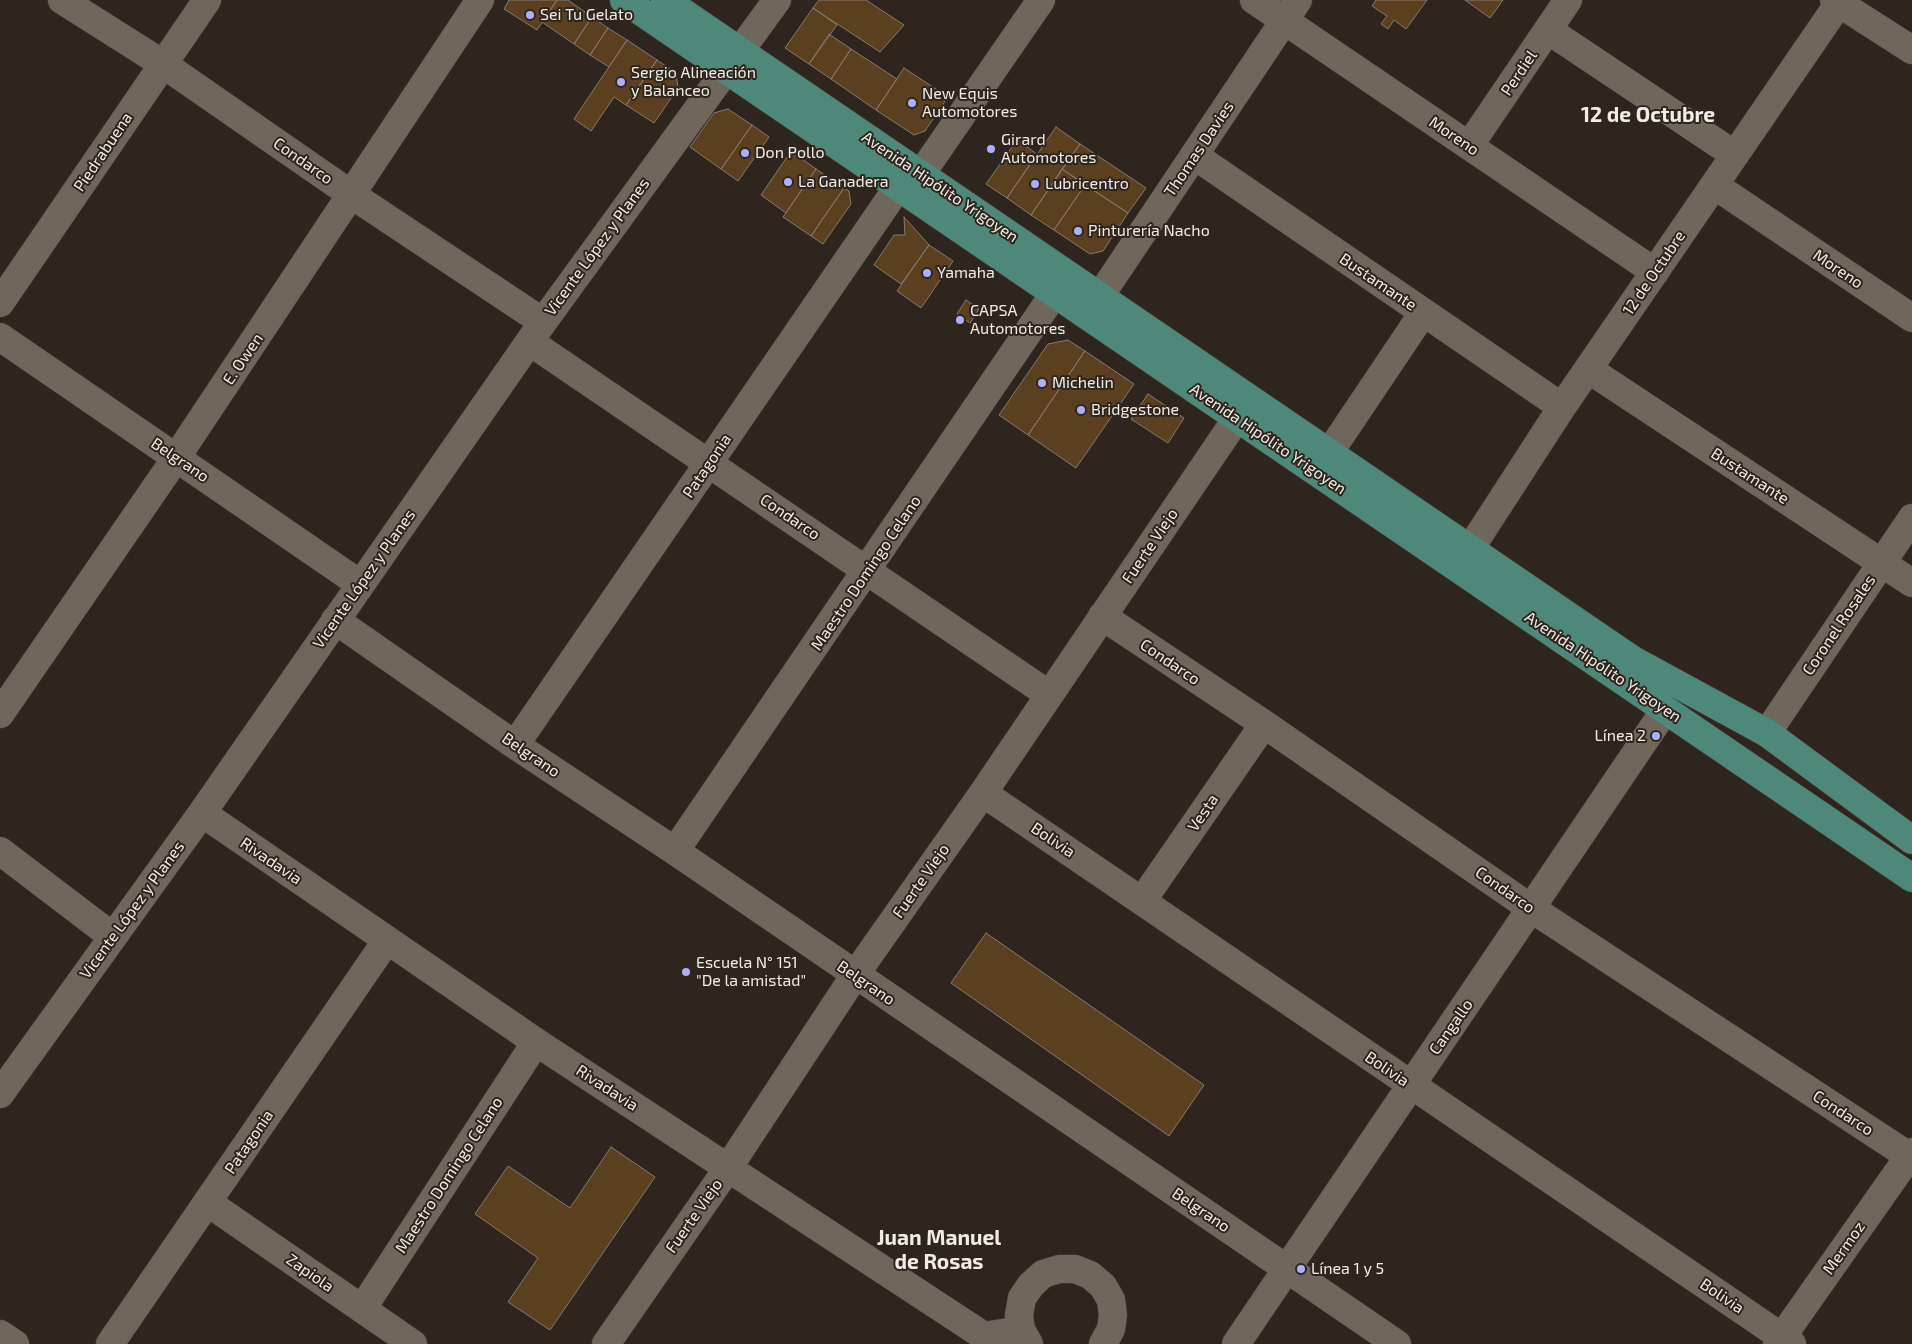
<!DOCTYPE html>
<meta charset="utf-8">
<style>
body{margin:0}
canvas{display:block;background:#2e261e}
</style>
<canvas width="1912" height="1344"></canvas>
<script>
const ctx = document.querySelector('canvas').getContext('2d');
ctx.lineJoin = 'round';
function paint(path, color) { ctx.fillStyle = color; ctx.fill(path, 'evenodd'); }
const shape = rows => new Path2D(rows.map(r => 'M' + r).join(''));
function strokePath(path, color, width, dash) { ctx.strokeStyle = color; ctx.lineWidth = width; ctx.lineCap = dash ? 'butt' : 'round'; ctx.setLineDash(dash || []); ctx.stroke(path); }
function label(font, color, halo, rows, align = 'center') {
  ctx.font = font + ' "Exo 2",sans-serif'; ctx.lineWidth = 4; ctx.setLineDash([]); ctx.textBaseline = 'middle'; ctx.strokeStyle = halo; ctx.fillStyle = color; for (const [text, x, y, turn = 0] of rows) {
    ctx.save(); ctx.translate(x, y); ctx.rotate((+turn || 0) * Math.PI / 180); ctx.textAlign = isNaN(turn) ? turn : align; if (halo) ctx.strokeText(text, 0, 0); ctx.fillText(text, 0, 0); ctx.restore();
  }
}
const building = shape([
 [509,0,557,0,537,30,504,9,509,0],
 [557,0,568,0,592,17,574,44,542,22,557,0],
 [819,0,866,0,904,25,880,52,813,8,819,0],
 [1376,0,1427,0,1406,29,1394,20,1388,29,1381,24,1387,16,1372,6,1376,0],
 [1465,0,1503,0,1490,18,1465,0],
 [813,8,837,25,809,64,785,48,813,8],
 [592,17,608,28,590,55,574,44,592,17],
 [608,28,627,40,609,67,590,55,608,28],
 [829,34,851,49,831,79,809,64,829,34],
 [627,40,657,60,626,105,614,97,591,131,574,119,627,40],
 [851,49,897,79,876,110,831,79,851,49],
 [657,60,676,73,678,88,654,123,626,105,657,60],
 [904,68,948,97,925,131,914,135,876,110,904,68],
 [728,109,752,125,721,169,690,147,714,113,728,109],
 [752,125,769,137,738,181,721,169,752,125],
 [1056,127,1080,144,1031,215,1007,198,1056,127],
 [1017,140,1037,154,1007,198,986,184,1017,140],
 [1080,144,1146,188,1128,213,1062,169,1080,144],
 [791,151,816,169,786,213,761,195,791,151],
 [816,169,844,188,811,236,783,217,816,169],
 [1062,169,1085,185,1054,230,1031,215,1062,169],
 [1085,185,1128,213,1103,251,1090,254,1054,230,1085,185],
 [844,188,849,191,851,204,823,244,811,236,844,188],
 [904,217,929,245,901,284,874,265,894,235,905,235,904,217],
 [929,245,953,261,921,308,897,291,929,245],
 [966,300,979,309,970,323,957,314,966,300],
 [1068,340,1085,351,1028,435,999,415,1048,344,1068,340],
 [1085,351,1134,384,1076,468,1028,435,1085,351],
 [1148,394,1184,418,1168,443,1131,419,1148,394],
 [986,933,1204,1085,1169,1136,951,983,986,933],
 [611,1147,655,1177,550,1330,508,1302,538,1258,475,1214,508,1166,570,1208,611,1147]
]);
paint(building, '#5a401f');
strokePath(building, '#837a70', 1);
const minor = shape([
 [62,0,163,64,352,195,543,322],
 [1254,0,1655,272],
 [1834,0,1912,50],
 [1548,30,1735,155],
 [1469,146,1568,0],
 [1195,156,1562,407],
 [921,174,1041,0],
 [1714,185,1912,318],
 [1100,296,1298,0],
 [0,303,207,0],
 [0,337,360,584],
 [530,342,1048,694],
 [1588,369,1912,583],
 [1329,453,1423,313],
 [1470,549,1562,407,1841,0],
 [1102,616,1264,724,1532,909,1912,1158],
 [335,620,515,745,675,851,1397,1344],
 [0,714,176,458,480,0],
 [1767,733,1912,518],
 [515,745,898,187],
 [983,793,1792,1344],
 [202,813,536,1042,984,1336,1021,1330],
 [0,851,113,937],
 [675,851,1054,294],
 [1142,901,1264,724],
 [0,1094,202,813,543,322,777,0],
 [207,1202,413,1344],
 [362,1309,536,1042],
 [0,1334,15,1344],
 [110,1344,387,940],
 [606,1344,728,1168,855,975,983,793,1237,418],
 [1029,1344,1021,1330,1019,1315,1022,1298,1031,1285,1043,1274,1059,1269,1075,1269,1090,1275,1103,1286,1111,1300,1113,1315,1111,1329,1103,1344],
 [1236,1344,1665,710],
 [1777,1344,1912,1152]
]);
const major = shape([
 [624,0,1912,878],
 [665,0,1633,660,1767,733,1912,840]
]);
strokePath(minor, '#4b443d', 29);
strokePath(major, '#4b443d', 29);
strokePath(minor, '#6f665c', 28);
strokePath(major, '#4e887a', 28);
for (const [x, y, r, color] of [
 [530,15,5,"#acaffb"],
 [621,82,5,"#acaffb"],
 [912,103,5,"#acaffb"],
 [991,149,5,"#acaffb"],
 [745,153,5,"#acaffb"],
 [788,182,5,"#acaffb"],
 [1035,184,5,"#acaffb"],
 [1078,231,5,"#acaffb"],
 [927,273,5,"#acaffb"],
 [960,320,5,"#acaffb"],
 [1042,383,5,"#acaffb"],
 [1081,410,5,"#acaffb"],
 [1656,736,5,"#acaffb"],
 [686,972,5,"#acaffb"],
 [1301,1269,5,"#acaffb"]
]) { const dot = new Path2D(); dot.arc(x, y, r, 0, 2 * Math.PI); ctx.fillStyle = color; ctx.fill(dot); strokePath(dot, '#2e261e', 2); }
label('16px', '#f1ece6', '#2e261e', [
 ["Sei Tu Gelato",540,15],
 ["Sergio Alineación",631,73],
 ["y Balanceo",631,91],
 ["New Equis",922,94],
 ["Automotores",922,112],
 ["Girard",1001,140],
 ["Automotores",1001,158],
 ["Don Pollo",755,153],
 ["La Ganadera",798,182],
 ["Lubricentro",1045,184],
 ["Pinturería Nacho",1088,231],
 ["Yamaha",937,273],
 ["CAPSA",970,311],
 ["Automotores",970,329],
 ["Michelin",1052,383],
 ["Bridgestone",1091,410],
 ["Línea 2",1646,736,"right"],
 ["Escuela N° 151",696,963],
 ["\"De la amistad\"",696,981],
 ["Línea 1 y 5",1311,1269]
], 'left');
label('16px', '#f1ece6', '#2e261e', [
 ["Perdiel",1519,73,-56],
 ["Moreno",1454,136,34],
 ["Thomas Davies",1199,149,-56],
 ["Piedrabuena",103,152,-56],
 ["Condarco",303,161,35],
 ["Avenida Hipólito Yrigoyen",940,187,34],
 ["Vicente López y Planes",597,247,-54],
 ["Moreno",1838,269,34],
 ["12 de Octubre",1654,273,-56],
 ["Bustamante",1378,282,34],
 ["E. Owen",243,359,-56],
 ["Avenida Hipólito Yrigoyen",1268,439,34],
 ["Belgrano",180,460,34],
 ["Patagonia",707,466,-56],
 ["Bustamante",1750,476,33],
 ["Condarco",790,517,34],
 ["Fuerte Viejo",1150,546,-56],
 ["Maestro Domingo Celano",866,573,-56],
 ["Vicente López y Planes",364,579,-55],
 ["Coronel Rosales",1839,625,-56],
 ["Condarco",1170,662,34],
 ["Avenida Hipólito Yrigoyen",1603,667,34],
 ["Belgrano",531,755,34],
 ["Vesta",1203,813,-56],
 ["Bolivia",1053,840,34],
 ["Rivadavia",271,861,34],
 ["Fuerte Viejo",921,881,-55],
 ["Condarco",1505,890,35],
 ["Vicente López y Planes",132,910,-54],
 ["Belgrano",866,983,34],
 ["Cangallo",1451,1027,-55],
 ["Bolivia",1387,1069,34],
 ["Rivadavia",607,1088,33],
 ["Condarco",1843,1113,33],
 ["Patagonia",249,1142,-56],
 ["Maestro Domingo Celano",449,1175,-57],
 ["Belgrano",1201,1210,34],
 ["Fuerte Viejo",694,1216,-55],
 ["Mermoz",1844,1248,-55],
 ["Zapiola",310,1273,35],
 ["Bolivia",1722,1296,34]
]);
label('bold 21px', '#f1ece6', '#2e261e', [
 ["12 de Octubre",1648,115],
 ["Juan Manuel",939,1238],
 ["de Rosas",939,1262]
]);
</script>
